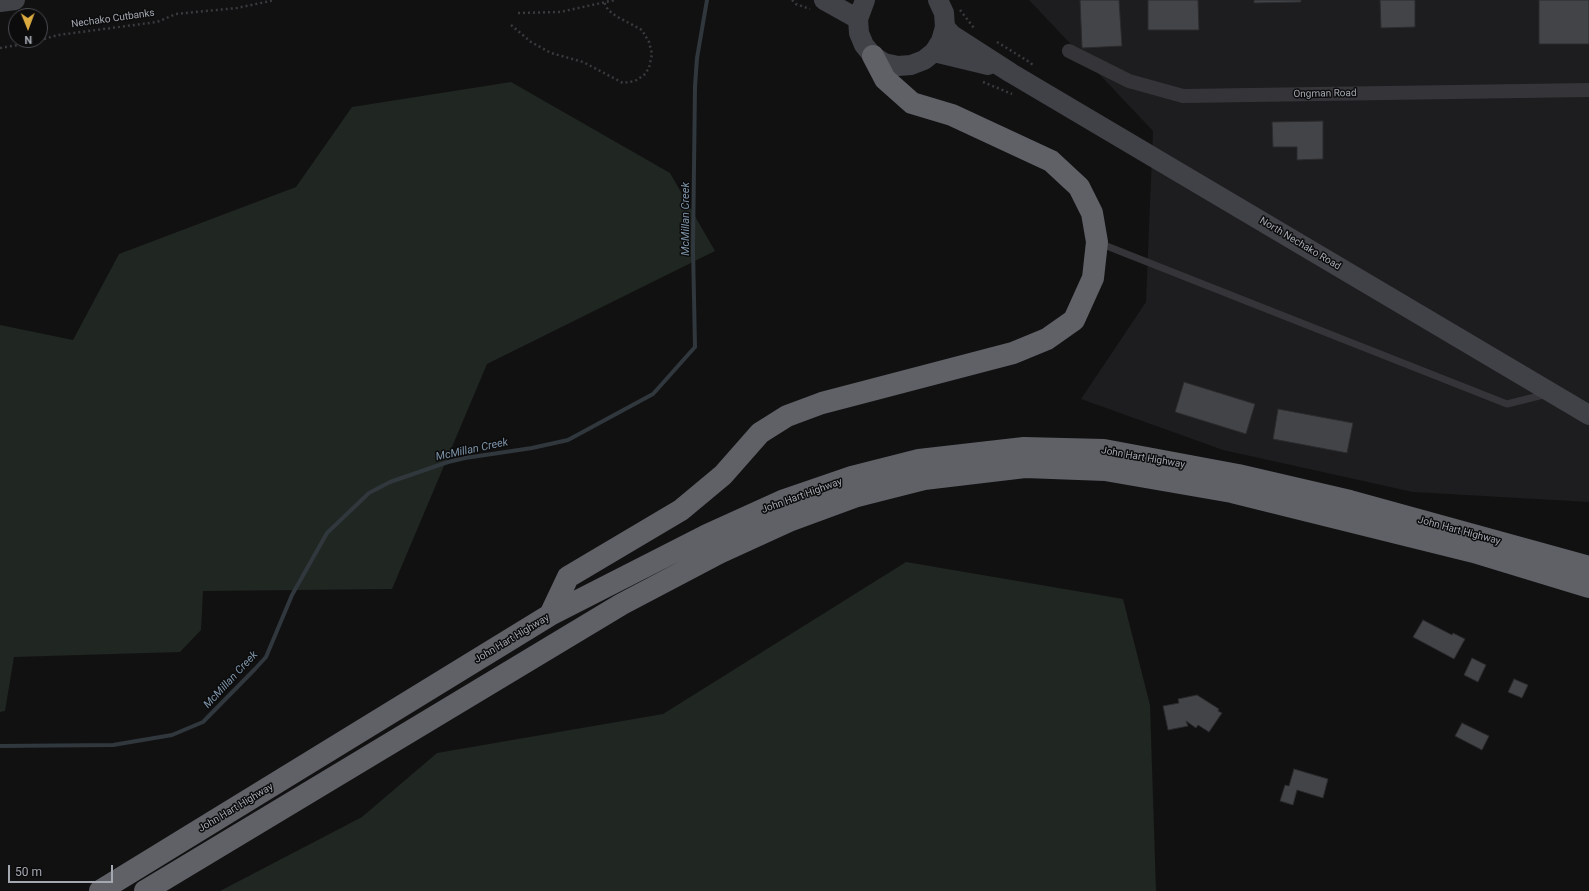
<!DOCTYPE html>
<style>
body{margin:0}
#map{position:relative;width:1589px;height:891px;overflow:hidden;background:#111112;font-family:Roboto,sans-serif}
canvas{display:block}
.north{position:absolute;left:8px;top:8px;width:40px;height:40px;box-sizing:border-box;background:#0c0c0d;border:1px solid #494a4f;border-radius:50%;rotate:179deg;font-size:11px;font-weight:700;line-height:16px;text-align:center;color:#a4a8b1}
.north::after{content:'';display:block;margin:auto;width:14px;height:18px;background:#dcab40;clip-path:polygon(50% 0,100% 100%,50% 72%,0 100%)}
.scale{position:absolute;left:8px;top:865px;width:105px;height:18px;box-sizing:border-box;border:2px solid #a4a8b1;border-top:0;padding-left:5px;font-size:12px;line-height:14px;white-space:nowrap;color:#a4a8b1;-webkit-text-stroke:3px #0c0c0d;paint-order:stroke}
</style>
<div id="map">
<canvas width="1589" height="891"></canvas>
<div class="north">N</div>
<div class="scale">50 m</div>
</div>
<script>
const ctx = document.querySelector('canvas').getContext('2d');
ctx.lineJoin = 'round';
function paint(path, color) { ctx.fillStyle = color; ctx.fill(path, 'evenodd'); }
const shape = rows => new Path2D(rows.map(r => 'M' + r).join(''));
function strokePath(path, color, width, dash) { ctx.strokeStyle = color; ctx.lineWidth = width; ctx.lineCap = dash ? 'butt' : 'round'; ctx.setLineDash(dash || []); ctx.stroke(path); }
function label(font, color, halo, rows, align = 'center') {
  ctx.font = font + ' Roboto,sans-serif'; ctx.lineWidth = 3; ctx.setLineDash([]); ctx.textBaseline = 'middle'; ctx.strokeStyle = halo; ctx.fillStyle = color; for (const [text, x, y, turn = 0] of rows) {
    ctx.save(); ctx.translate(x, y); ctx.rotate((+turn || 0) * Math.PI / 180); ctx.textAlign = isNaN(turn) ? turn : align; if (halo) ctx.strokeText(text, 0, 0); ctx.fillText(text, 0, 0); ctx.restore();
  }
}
paint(shape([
 [1029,0,1589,0,1589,502,1413,492,1223,450,1081,399,1146,302,1153,131]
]), '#1d1d1f');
paint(shape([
 [511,82,670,173,715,251,487,364,392,589,203,591,201,630,180,652,14,657,5,711,0,712,0,325,73,340,119,254,296,187,352,107],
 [906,562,1123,599,1150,705,1156,891,220,891,362,817,437,753,663,714]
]), '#202621');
strokePath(shape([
 [0,746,113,745,172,735,203,722,255,669,266,657,292,595,327,533,369,493,390,482,448,462,465,458,532,448,568,440,653,394,695,347,693,249,695,86,697,58,707,0]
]), '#30373d', 4);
const building = shape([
 [1080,0,1119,0,1122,46,1082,48,1080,0],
 [1148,0,1198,0,1199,30,1148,30,1148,0],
 [1254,0,1301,0,1301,2,1254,3,1254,0],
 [1380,0,1415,0,1415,27,1381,28,1380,0],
 [1539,0,1589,0,1589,44,1539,44,1539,0],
 [1323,121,1323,159,1297,160,1297,147,1273,147,1272,122,1323,121],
 [1184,382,1255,404,1246,434,1175,412,1184,382],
 [1278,409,1353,423,1347,453,1273,439,1278,409],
 [1423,620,1452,635,1453,633,1465,639,1454,659,1413,637,1423,620],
 [1472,658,1486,665,1478,682,1464,675,1472,658],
 [1514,679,1528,685,1522,698,1508,692,1514,679],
 [1197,695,1219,709,1218,711,1222,713,1209,732,1198,725,1196,728,1186,721,1188,726,1168,730,1163,706,1179,703,1178,699,1197,695],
 [1462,723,1489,736,1482,750,1455,736,1462,723],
 [1294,769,1328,779,1323,798,1297,790,1293,805,1280,801,1285,785,1289,786,1294,769]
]);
paint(building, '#434447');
strokePath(building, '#2b2b2e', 1);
strokePath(shape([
 [792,0,796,4,810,9],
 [960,10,974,28],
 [518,13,560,12,615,0],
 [511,25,531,42,551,53,583,62,623,83,635,81,644,75,649,68,652,54,649,42,642,30,616,16,608,10,604,2],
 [997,42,1031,63,1034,67],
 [0,48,30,43,58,35,157,22,176,14,237,8,275,0],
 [983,82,1012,94]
]), '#393a3e', 2.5, [2, 3]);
strokePath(shape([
 [1099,243,1507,404,1547,394]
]), '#353539', 7);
strokePath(shape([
 [1069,51,1129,81,1183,96,1589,90]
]), '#353539', 14);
strokePath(shape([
 [824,0,858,19],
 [865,0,858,19,859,33,864,45,873,56,884,63,898,66,911,65,924,60,934,52,941,41,945,27,944,13,938,0],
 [0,2,15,0],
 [945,27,952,35,1011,73,1589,415],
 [934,52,988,65]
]), '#414247', 20);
strokePath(shape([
 [550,615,568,577,681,510,723,475,760,433,787,416,822,403,1013,353,1047,339,1074,320,1093,278,1097,242,1092,213,1079,187,1051,161,952,115,912,103,885,79,873,56],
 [100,891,550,615,707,535,782,501,852,477,919,460,1024,448,1104,450,1238,475,1350,501,1589,567],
 [145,891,622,604,719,553,789,521,857,496,924,479,1025,467,1105,470,1232,492,1474,552,1589,587]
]), '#5f6167', 22);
label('10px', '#a4a8b1', '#0c0c0d', [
 ["Nechako Cutbanks",113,19,-8],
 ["Ongman Road",1325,94,-1],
 ["North Nechako Road",1300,244,31],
 ["John Hart Highway",1143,458,10],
 ["John Hart Highway",802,496,-20],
 ["John Hart Highway",1459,531,15],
 ["John Hart Highway",512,639,-31],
 ["John Hart Highway",236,808,-31]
]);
label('italic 11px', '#7e94a9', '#0c0c0d', [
 ["McMillan Creek",686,219,-90],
 ["McMillan Creek",472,450,-12],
 ["McMillan Creek",231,680,-47]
]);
</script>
